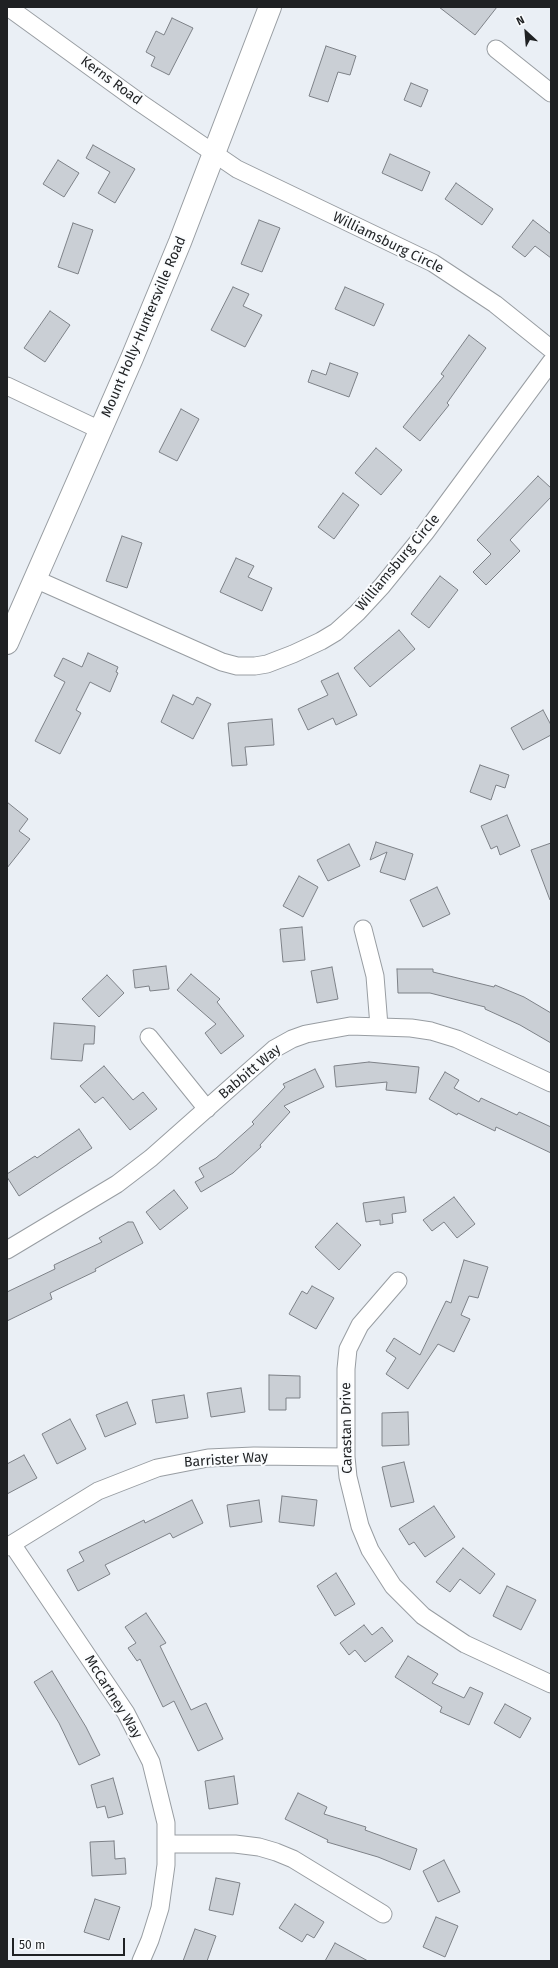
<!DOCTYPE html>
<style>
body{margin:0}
#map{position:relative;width:558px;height:1968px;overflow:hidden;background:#eaeff5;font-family:"Fira Sans",sans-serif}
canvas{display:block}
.frame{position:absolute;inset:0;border:8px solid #1f2123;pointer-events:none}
.north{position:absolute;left:506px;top:12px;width:40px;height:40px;-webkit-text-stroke:3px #fafcfe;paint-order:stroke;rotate:334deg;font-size:11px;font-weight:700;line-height:16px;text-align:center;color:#1f2123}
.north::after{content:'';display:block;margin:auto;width:14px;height:18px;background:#1f2123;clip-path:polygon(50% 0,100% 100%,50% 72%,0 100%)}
.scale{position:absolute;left:12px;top:1938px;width:113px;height:18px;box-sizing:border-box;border:2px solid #1f2123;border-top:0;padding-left:5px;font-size:12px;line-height:14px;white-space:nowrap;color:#1f2123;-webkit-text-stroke:3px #fafcfe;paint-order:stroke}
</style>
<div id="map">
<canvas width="558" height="1968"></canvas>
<div class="frame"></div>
<div class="north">N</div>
<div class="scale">50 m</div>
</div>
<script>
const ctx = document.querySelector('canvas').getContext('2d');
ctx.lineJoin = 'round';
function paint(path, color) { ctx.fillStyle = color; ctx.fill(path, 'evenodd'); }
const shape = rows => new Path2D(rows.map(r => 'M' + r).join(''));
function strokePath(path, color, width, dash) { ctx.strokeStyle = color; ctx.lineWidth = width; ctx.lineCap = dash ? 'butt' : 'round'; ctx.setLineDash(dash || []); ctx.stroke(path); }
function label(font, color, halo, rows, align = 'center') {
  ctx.font = font + ' "Fira Sans",sans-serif'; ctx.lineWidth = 4; ctx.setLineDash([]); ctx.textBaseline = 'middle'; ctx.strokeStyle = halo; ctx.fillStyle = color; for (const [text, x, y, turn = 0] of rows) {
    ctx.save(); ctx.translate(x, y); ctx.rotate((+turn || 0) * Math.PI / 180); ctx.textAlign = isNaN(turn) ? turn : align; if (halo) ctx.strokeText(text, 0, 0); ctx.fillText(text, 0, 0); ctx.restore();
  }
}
const building = shape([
 [439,7,497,7,475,35,439,7],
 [172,18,193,28,169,75,151,66,155,57,146,52,156,31,164,35,172,18],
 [326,46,356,56,350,75,338,72,328,102,309,96,326,46],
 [411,83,428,90,421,107,404,100,411,83],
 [93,145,135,169,115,203,98,193,110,172,86,158,93,145],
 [390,154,430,172,422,191,382,173,390,154],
 [58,160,79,173,64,197,43,184,58,160],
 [456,183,493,209,482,225,445,199,456,183],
 [259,220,280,228,262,272,241,264,259,220],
 [533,220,551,234,551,258,535,246,525,257,512,247,533,220],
 [73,223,93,230,78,274,58,267,73,223],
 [233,287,249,294,243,306,262,315,245,347,211,330,233,287],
 [345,287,384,304,374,326,335,309,345,287],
 [50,311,70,325,45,362,24,348,50,311],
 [469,335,486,348,447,403,449,405,420,441,403,427,444,376,441,374,469,335],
 [330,363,358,373,349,397,308,382,312,370,326,375,330,363],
 [181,409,199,419,177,461,159,452,181,409],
 [376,448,402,470,381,495,355,473,376,448],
 [538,476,551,488,551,497,510,540,520,551,486,585,473,572,491,554,477,540,538,476],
 [343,493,359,505,334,539,318,527,343,493],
 [122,536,142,543,127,588,106,581,122,536],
 [236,558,254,566,248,577,272,588,262,611,220,592,236,558],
 [440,576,458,590,429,628,411,614,440,576],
 [399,630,415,649,370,687,354,668,399,630],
 [88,653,118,667,116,672,118,673,110,692,90,682,76,710,81,713,60,754,35,741,65,682,54,676,63,658,82,667,88,653],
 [338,673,357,715,336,725,333,718,308,730,298,709,328,695,321,681,338,673],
 [173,695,193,705,197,697,211,704,193,739,161,722,173,695],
 [543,710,551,725,551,735,523,750,511,728,543,710],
 [272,719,274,745,245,747,247,765,232,766,228,723,272,719],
 [480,765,509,775,505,788,496,785,491,800,470,792,480,765],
 [7,802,28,819,19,831,30,839,7,868,7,802],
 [507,815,520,846,500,855,497,846,491,849,481,826,507,815],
 [376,842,413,854,405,880,380,872,387,852,370,860,376,842],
 [551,843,551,900,550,900,531,850,551,843],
 [349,844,360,866,328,881,317,860,349,844],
 [299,876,318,887,303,917,283,906,299,876],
 [437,887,450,914,423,927,410,900,437,887],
 [302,927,305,960,283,962,280,929,302,927],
 [166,966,169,989,150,991,149,986,135,988,133,970,166,966],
 [332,967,338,999,317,1003,311,971,332,967],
 [397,969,433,969,433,972,494,987,495,985,524,997,551,1013,551,1043,520,1025,485,1009,485,1007,430,993,398,993,397,969],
 [191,974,220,999,217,1002,244,1036,221,1054,205,1033,216,1024,177,990,191,974],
 [107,975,124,993,99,1017,82,999,107,975],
 [54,1023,95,1026,94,1044,84,1044,82,1061,51,1059,54,1023],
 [369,1062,419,1067,416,1093,386,1090,387,1082,336,1087,334,1066,369,1062],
 [104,1066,133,1100,143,1092,157,1109,130,1130,103,1097,95,1103,80,1086,104,1066],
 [315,1069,324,1087,284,1106,290,1112,260,1145,261,1147,233,1173,201,1192,195,1182,204,1177,199,1168,216,1158,254,1124,252,1122,285,1087,283,1084,315,1069],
 [445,1072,459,1080,454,1088,479,1102,481,1098,517,1115,519,1112,551,1127,551,1153,496,1127,495,1131,458,1113,457,1115,429,1099,445,1072],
 [79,1129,92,1148,19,1196,7,1177,7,1174,35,1156,37,1158,79,1129],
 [174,1190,188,1208,160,1230,146,1212,174,1190],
 [404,1197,406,1212,392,1214,393,1223,380,1225,380,1220,366,1222,363,1203,404,1197],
 [454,1197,475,1224,457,1238,444,1222,432,1231,423,1220,454,1197],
 [128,1222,133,1222,143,1243,95,1269,96,1271,50,1293,52,1299,7,1321,7,1292,55,1269,54,1265,102,1242,99,1238,128,1222],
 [337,1223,361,1245,339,1270,315,1247,337,1223],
 [464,1260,488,1267,478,1298,469,1296,461,1315,470,1319,454,1352,438,1344,408,1389,386,1374,396,1358,386,1351,394,1338,420,1355,446,1301,451,1303,464,1260],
 [312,1286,334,1298,316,1329,289,1314,302,1291,307,1294,312,1286],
 [269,1375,300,1376,300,1398,286,1398,286,1410,269,1410,269,1375],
 [241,1388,245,1412,211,1417,207,1393,241,1388],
 [184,1395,188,1418,156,1423,152,1400,184,1395],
 [127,1402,136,1424,105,1437,96,1415,127,1402],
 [408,1412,409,1445,382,1446,382,1413,408,1412],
 [70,1419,86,1449,57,1464,42,1434,70,1419],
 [24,1455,37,1478,7,1494,7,1464,24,1455],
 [404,1462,414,1502,391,1507,382,1467,404,1462],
 [282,1496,317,1500,314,1526,279,1522,282,1496],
 [192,1500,203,1523,173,1538,170,1533,105,1565,110,1574,78,1591,67,1570,84,1561,79,1552,144,1520,145,1523,192,1500],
 [259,1500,262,1522,230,1527,227,1505,259,1500],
 [434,1506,455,1537,425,1557,414,1542,409,1545,399,1529,434,1506],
 [463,1548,495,1574,480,1594,460,1579,450,1592,436,1582,463,1548],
 [336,1573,355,1604,335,1616,317,1586,336,1573],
 [507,1586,536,1600,521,1630,493,1616,507,1586],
 [146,1613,166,1643,160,1646,191,1710,206,1703,223,1739,198,1751,174,1701,163,1707,140,1659,137,1661,128,1648,136,1643,125,1627,146,1613],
 [364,1625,372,1635,382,1627,393,1641,365,1662,355,1650,349,1655,340,1643,364,1625],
 [408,1656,438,1674,432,1683,464,1698,470,1687,483,1693,469,1725,440,1712,442,1707,395,1677,408,1656],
 [52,1671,86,1727,100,1755,79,1765,59,1723,34,1682,52,1671],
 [505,1704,531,1718,520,1738,494,1723,505,1704],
 [234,1776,238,1804,209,1809,205,1781,234,1776],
 [113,1778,123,1814,108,1818,105,1806,97,1808,91,1785,113,1778],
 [298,1793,327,1807,324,1814,366,1827,365,1830,417,1849,410,1870,378,1857,327,1842,328,1840,285,1819,298,1793],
 [114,1841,115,1859,125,1858,126,1874,92,1876,90,1842,114,1841],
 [444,1860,460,1892,438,1902,423,1871,444,1860],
 [216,1878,240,1883,233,1915,209,1910,216,1878],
 [95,1899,120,1907,109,1940,84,1932,95,1899],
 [295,1904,324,1922,314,1938,307,1934,302,1942,279,1928,295,1904],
 [436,1917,458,1926,445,1957,423,1947,436,1917],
 [195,1929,216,1936,207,1961,183,1961,195,1929],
 [335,1943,368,1961,325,1961,335,1943]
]);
paint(building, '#cacfd5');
strokePath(building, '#7d8187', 1);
const minor = shape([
 [8,7,139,102,237,169,433,263,495,304,551,349],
 [496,49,551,93],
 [7,386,100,430],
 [35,579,222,662,237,666,255,666,267,664,293,654,321,641,336,632,357,613,382,586,425,533,551,362],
 [363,929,375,976,379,1026],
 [149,1037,207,1109],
 [7,1250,117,1184,151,1158,274,1049,292,1039,306,1034,350,1026,411,1028,431,1031,457,1039,551,1083],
 [398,1281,360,1325,348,1349,346,1369,346,1457,348,1477,360,1526,370,1550,393,1586,423,1616,465,1644,551,1684],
 [12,1544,126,1713,151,1762,166,1823,166,1865,160,1908,150,1940,141,1961],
 [7,1547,98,1491,157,1468,208,1458,254,1456,346,1457],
 [167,1844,235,1844,259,1847,276,1852,293,1859,383,1914]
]);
const major = shape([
 [7,643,132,358,180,242,270,7]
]);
strokePath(minor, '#989da2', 19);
strokePath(major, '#989da2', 24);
strokePath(minor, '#fff', 17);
strokePath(major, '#fff', 22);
label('14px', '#1f2123', '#fafcfe', [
 ["Kerns Road",111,81,36],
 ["Williamsburg Circle",388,243,26],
 ["Mount Holly-Huntersville Road",144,327,-67],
 ["Williamsburg Circle",398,563,-50],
 ["Babbitt Way",250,1072,-40],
 ["Carastan Drive",347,1428,-91],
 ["Barrister Way",226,1460,-4],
 ["McCartney Way",113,1697,58]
]);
</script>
